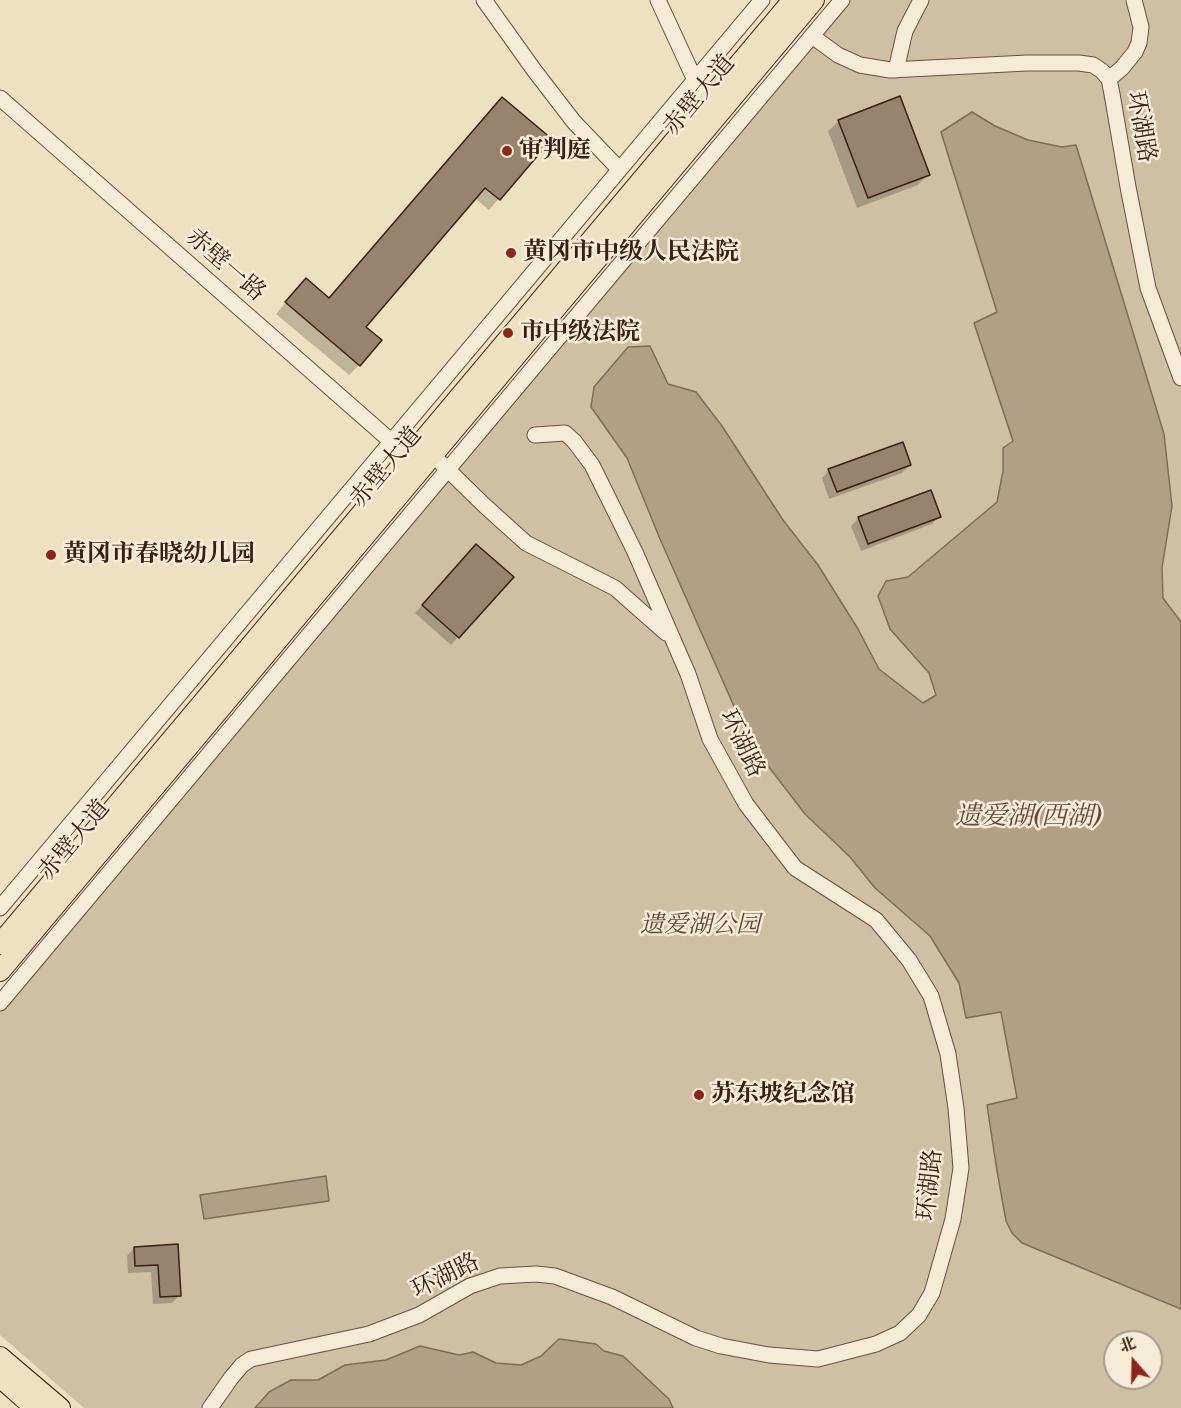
<!DOCTYPE html>
<meta charset="utf-8">
<style>
body{margin:0}
#map{position:relative;width:1181px;height:1408px;overflow:hidden;background:#eee1c1;font-family:"Libre Bodoni","Noto Serif SC",serif}
canvas{display:block}
.north{position:absolute;left:1103px;top:1330px;width:60px;height:60px;box-sizing:border-box;background:#f4ecd7;border:2px solid #aa9a89;border-radius:50%;rotate:340deg;font-size:16px;font-weight:700;line-height:24px;text-align:center;color:#3a2014}
.north::after{content:'';display:block;margin:auto;width:21px;height:27px;background:#8f2418;clip-path:polygon(50% 0,100% 100%,50% 72%,0 100%)}
</style>
<div id="map">
<canvas width="1181" height="1408"></canvas>
<div class="north">北</div>
</div>
<script>
const ctx = document.querySelector('canvas').getContext('2d');
ctx.lineJoin = 'round';
function paint(path, color) { ctx.fillStyle = color; ctx.fill(path, 'evenodd'); }
const shape = rows => new Path2D(rows.map(r => 'M' + r).join(''));
function strokePath(path, color, width, dash) { ctx.strokeStyle = color; ctx.lineWidth = width; ctx.lineCap = dash ? 'butt' : 'round'; ctx.setLineDash(dash || []); ctx.stroke(path); }
function label(font, color, halo, rows, align = 'center') {
  ctx.font = font + ' "Libre Bodoni","Noto Serif SC",serif'; ctx.lineWidth = 5; ctx.setLineDash([]); ctx.textBaseline = 'middle'; ctx.strokeStyle = halo; ctx.fillStyle = color; for (const [text, x, y, turn = 0] of rows) {
    ctx.save(); ctx.translate(x, y); ctx.rotate((+turn || 0) * Math.PI / 180); ctx.textAlign = isNaN(turn) ? turn : align; if (halo) ctx.strokeText(text, 0, 0); ctx.fillText(text, 0, 0); ctx.restore();
  }
}
paint(shape([
 [849,0,1181,0,1181,1408,84,1408,0,1335,0,1012],
 [1115,1342,1151,1342,1151,1378,1115,1378]
]), '#cfc0a4');
const water = shape([
 [972,112,995,126,1028,140,1062,147,1076,145,1164,434,1172,506,1162,568,1163,598,1181,622,1181,1309,1022,1243,1012,1233,1006,1221,997,1171,987,1105,1017,1098,1001,1012,966,1018,959,983,930,936,875,888,850,857,805,814,765,762,744,729,660,539,627,458,591,407,594,387,628,347,650,346,668,384,696,392,722,426,783,520,818,565,858,629,879,669,923,703,936,695,929,673,890,629,878,596,886,581,908,577,997,502,1003,471,1003,448,1013,441,974,323,997,312,941,132,972,112],
 [326,1176,329,1201,204,1219,200,1195,326,1176],
 [559,1339,596,1344,604,1351,623,1356,669,1399,673,1408,255,1408,269,1392,291,1380,318,1380,345,1365,386,1360,420,1346,459,1355,473,1352,496,1363,521,1365,541,1356,559,1339]
]);
paint(water, '#b19f86');
strokePath(water, '#816c58', 1.5);
paint(shape([
 [839,121,928,174,918,185,857,208,828,131],
 [550,139,489,210,475,198,364,327,359,365,349,375,276,314,296,290,329,299],
 [910,465,902,473,829,499,822,478,829,470],
 [939,517,932,524,861,551,851,526,859,518],
 [469,554,458,637,451,645,415,613],
 [177,1246,180,1295,172,1303,153,1304,151,1272,128,1273,127,1256,134,1248]
]), '#0003');
const building = shape([
 [900,96,930,175,868,198,838,120,900,96],
 [502,97,552,139,500,200,485,188,366,327,382,340,360,366,285,302,306,278,329,298,502,97],
 [903,442,911,465,837,492,828,469,903,442],
 [931,490,941,517,868,544,858,517,931,490],
 [476,544,514,577,459,638,422,605,476,544],
 [178,1244,181,1296,160,1297,158,1265,135,1266,134,1247,178,1244]
]);
paint(building, '#98846e');
strokePath(building, '#3a2014', 1.5);
const minor = shape([
 [484,0,534,70,574,122,619,169],
 [658,0,706,104],
 [812,36,838,55,860,65,890,70,1027,63,1079,63,1093,65,1102,71,1109,79,1112,94,1128,187,1148,288,1181,378],
 [896,70,905,31,921,0],
 [1109,79,1122,68,1135,52,1139,43,1141,27,1134,0],
 [0,98,417,464],
 [441,463,485,506,526,543,615,588,666,633],
 [0,908,762,0],
 [0,1003,842,0],
 [210,1408,231,1378,242,1365,251,1359,369,1334,419,1315,470,1286,500,1276,536,1274,555,1276,612,1297,696,1338,721,1346,769,1355,818,1359,876,1344,900,1333,919,1315,932,1293,953,1219,961,1168,956,1108,948,1054,931,996,909,960,876,920,795,868,746,804,710,739,688,674,635,552,592,465,574,441,565,433,535,435]
]);
const major = shape([
 [0,944,793,0],
 [0,971,814,0],
 [0,1357,60,1408],
 [0,1377,35,1408]
]);
strokePath(minor, '#67503f', 17);
strokePath(major, '#3a2014', 22);
strokePath(minor, '#f4ecd7', 15);
strokePath(major, '#eee1c1', 20);
for (const [x, y, r, color] of [
 [507,151,6,"#8f2418"],
 [511,253,6,"#8f2418"],
 [508,333,6,"#8f2418"],
 [51,555,6,"#8f2418"],
 [699,1095,6,"#8f2418"]
]) { const dot = new Path2D(); dot.arc(x, y, r, 0, 2 * Math.PI); ctx.fillStyle = color; ctx.fill(dot); strokePath(dot, '#f4ecd7', 2); }
label('24px', '#3a2014', '#f4ecd7', [
 ["赤壁大道",700,96,-50],
 ["环湖路",1140,127,80],
 ["赤壁一路",225,266,41],
 ["赤壁大道",387,468,-50],
 ["环湖路",741,744,64],
 ["赤壁大道",75,841,-50],
 ["环湖路",931,1185,-84],
 ["环湖路",446,1277,-26]
]);
label('bold 24px', '#3a2014', '#f4ecd7', [
 ["审判庭",519,151],
 ["黄冈市中级人民法院",523,253],
 ["市中级法院",520,333],
 ["黄冈市春晓幼儿园",63,555],
 ["苏东坡纪念馆",711,1095]
], 'left');
label('italic 24px', '#5f4838', '#f4ecd7', [
 ["遗爱湖公园",700,926]
]);
label('italic 26px', '#644c3c', '#f4ecd7', [
 ["遗爱湖(西湖)",1028,818]
]);
</script>
